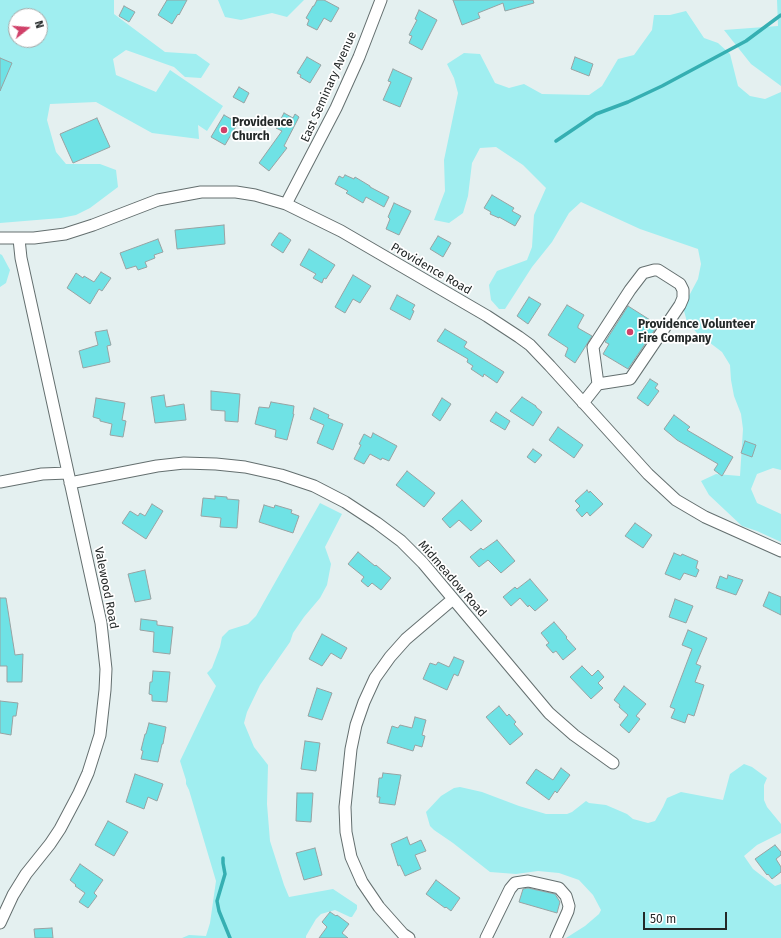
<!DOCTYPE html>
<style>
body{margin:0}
#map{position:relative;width:781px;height:938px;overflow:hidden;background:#e4f0f0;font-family:"Fira Sans",sans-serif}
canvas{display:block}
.north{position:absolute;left:8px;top:8px;width:40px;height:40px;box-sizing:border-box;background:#fff;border:1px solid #a7a9a9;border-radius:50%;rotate:73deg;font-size:11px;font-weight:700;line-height:16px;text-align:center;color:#232828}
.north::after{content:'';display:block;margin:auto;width:14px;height:18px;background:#d04169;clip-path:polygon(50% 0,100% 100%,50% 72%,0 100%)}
.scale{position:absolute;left:643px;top:912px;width:84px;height:18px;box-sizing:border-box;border:2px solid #232828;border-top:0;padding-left:5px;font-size:12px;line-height:14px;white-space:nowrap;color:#232828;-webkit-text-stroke:3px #fff;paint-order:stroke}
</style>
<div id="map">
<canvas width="781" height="938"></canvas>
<div class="north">N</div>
<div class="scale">50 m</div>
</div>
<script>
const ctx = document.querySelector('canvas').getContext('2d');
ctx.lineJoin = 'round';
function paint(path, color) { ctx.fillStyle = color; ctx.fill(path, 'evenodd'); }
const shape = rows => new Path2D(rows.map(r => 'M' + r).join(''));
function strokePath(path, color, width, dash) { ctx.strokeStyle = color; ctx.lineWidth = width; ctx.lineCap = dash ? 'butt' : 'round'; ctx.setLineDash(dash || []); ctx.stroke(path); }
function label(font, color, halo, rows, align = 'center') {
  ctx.font = font + ' "Fira Sans",sans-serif'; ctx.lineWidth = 3.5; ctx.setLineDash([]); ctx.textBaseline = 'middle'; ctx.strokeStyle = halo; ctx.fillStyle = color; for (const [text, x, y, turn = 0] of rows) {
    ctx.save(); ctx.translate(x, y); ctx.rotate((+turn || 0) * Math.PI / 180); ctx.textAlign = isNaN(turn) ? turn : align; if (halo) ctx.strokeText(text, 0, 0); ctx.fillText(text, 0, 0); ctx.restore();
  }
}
paint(shape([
 [0,0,114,0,114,14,165,52,196,54,210,64,201,78,185,77,174,67,126,50,113,59,116,75,156,92,170,70,223,106,207,131,198,125,199,139,152,133,96,102,50,104,47,120,56,152,66,164,100,164,116,170,118,187,90,208,76,215,61,218,0,223],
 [16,16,40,16,40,40,16,40],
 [218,0,304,0,287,17,272,13,241,20,225,17],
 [777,0,781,0,781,86,751,64,724,30,778,26],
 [686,11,704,38,718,43,730,54,738,86,750,96,765,99,781,92,781,470,773,468,757,474,751,489,757,503,781,514,781,542,757,531,742,526,709,495,701,481,716,474,740,476,743,429,741,414,734,396,731,380,730,365,722,352,697,333,687,322,683,307,698,279,701,264,698,249,640,229,581,202,569,213,552,242,532,267,505,309,499,309,491,300,489,285,497,271,527,260,532,247,534,215,546,188,523,165,496,147,480,148,472,163,468,196,463,213,449,223,434,220,445,191,444,160,458,93,454,78,447,64,464,53,480,54,495,83,509,88,524,84,542,94,589,95,602,86,618,59,634,55,652,30,654,15,670,15],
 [0,254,2,255,10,270,6,283,0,287],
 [320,503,342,514,325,547,331,564,327,585,320,598,304,617,293,633,290,642,260,685,247,712,244,723,254,747,268,765,267,804,270,841,284,885,289,897,333,889,357,905,357,909,352,917,350,917,335,910,321,914,316,919,306,936,306,938,182,938,189,935,206,936,210,923,216,881,189,790,186,784,186,780,180,761,216,686,207,673,212,668,220,647,222,637,229,630,248,624,256,616],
 [744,764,752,767,767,778,764,785,764,800,767,807,781,824,781,833,757,845,744,856,753,869,775,886,781,884,781,938,566,938,585,926,599,914,601,910,593,895,579,880,559,873,538,871,516,874,490,872,453,843,434,830,430,826,426,812,441,796,454,788,460,787,482,792,519,806,546,814,567,814,572,812,586,801,589,803,606,805,627,814,633,819,648,823,655,821,663,807,667,798,681,792,723,800,730,774]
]), '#a0eef0');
strokePath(shape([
 [556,141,596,114,628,102,662,86,746,41,781,15],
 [223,858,223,863,225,874,217,901,219,911,230,938]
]), '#35afb2', 3.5);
const building = shape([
 [167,0,187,0,179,15,178,14,172,24,158,15,167,0],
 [317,0,324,0,339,8,331,22,324,18,317,30,307,25,309,20,306,18,313,6,314,6,317,0],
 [453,0,533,0,534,3,505,11,503,3,478,13,480,18,462,25,453,0],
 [124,6,135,12,129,22,119,16,124,6],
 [419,10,437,20,422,50,409,43,412,36,409,35,417,20,415,19,419,10],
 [307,57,321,65,310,83,300,77,301,75,297,73,307,57],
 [575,57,593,64,589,76,571,69,575,57],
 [0,58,12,63,0,91,0,58],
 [393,69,412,78,400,107,383,100,391,82,388,81,393,69],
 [239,87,249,93,244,103,233,97,239,87],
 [284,113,293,118,295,114,299,117,284,146,287,148,269,171,259,163,282,131,276,128,284,113],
 [224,115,238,123,225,145,211,137,224,115],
 [97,118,110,147,73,163,60,134,97,118],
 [345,175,354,179,355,177,370,186,370,187,389,197,384,207,366,197,363,203,346,193,348,191,335,184,339,176,343,178,345,175],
 [492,195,514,208,512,211,521,216,515,226,499,217,499,218,490,214,491,212,484,208,492,195],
 [394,203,411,211,399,235,386,229,390,219,388,217,394,203],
 [224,225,225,244,177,249,175,230,224,225],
 [279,233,281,233,291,240,283,253,271,245,279,233],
 [438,236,451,243,443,257,430,249,438,236],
 [158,239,163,252,154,255,155,258,145,262,147,267,138,270,136,266,126,269,120,253,158,239],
 [309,249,335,265,326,279,324,278,322,283,313,278,316,274,300,265,309,249],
 [101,272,111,278,102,291,99,289,90,304,67,288,76,273,83,278,84,276,94,282,101,272],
 [353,275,371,286,360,303,353,299,345,313,335,307,353,275],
 [397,295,415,305,412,310,414,311,410,320,390,309,397,295],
 [529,297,541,304,528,324,517,316,529,297],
 [567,305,584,315,578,326,578,328,592,336,575,363,565,356,568,348,548,335,567,305],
 [628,306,658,325,628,369,603,354,609,344,605,342,628,306],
 [445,329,467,342,464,347,504,372,497,383,484,374,483,377,471,369,473,366,467,362,468,359,437,341,445,329],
 [107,330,111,345,107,346,110,362,83,368,79,351,98,345,95,332,107,330],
 [650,379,658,384,655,388,659,391,648,406,637,398,650,379],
 [211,391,240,394,238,422,225,421,225,411,211,410,211,391],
 [164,395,166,407,184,404,186,420,155,423,151,397,164,395],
 [522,397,536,406,536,407,542,412,533,426,510,411,522,397],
 [96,398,125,403,122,420,126,421,123,437,110,435,112,424,100,421,100,419,93,417,96,398],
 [442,398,451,404,440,421,432,415,442,398],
 [271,402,294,406,293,414,294,414,287,440,275,437,276,430,255,424,259,407,269,408,271,402],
 [314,408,329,415,328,418,343,424,333,450,317,443,324,425,310,419,314,408],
 [496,412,510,421,505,430,490,421,496,412],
 [674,415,690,427,687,430,733,457,722,476,714,470,718,464,677,440,664,429,674,415],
 [558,427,583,445,574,458,549,440,558,427],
 [373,433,397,446,389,461,382,458,381,460,370,454,364,464,354,459,361,445,359,444,364,434,371,438,373,433],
 [745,441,756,445,752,457,741,453,745,441],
 [533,449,542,455,535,463,527,457,533,449],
 [407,471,435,493,424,507,396,485,407,471],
 [587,490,589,493,590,491,603,504,590,516,587,512,582,517,576,510,580,506,575,501,587,490],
 [215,496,227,497,227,499,239,500,237,528,220,527,221,518,201,516,203,498,215,499,215,496],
 [462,500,482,521,471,531,459,520,450,528,442,519,462,500],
 [152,504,163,511,146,539,122,523,130,511,138,516,140,513,145,516,152,504],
 [264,505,274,508,275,505,292,510,291,513,299,516,293,533,259,522,264,505],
 [635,523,652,535,643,548,625,536,635,523],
 [497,540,515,561,501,573,488,560,479,567,470,557,481,548,483,550,497,540],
 [358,552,375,566,376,565,391,578,381,590,372,583,368,587,361,581,364,577,348,564,358,552],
 [674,553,681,556,682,554,698,561,696,568,699,570,696,577,684,573,680,580,665,574,674,553],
 [145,570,151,599,135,602,128,574,145,570],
 [728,575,743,580,736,595,716,588,720,576,727,579,728,575],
 [530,579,548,600,535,611,529,605,528,607,520,598,511,606,503,597,515,587,517,589,530,579],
 [769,592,781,597,781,615,763,606,769,592],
 [0,598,6,598,15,655,23,654,22,682,7,682,7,666,0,666,0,598],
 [675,599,693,606,686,623,669,617,675,599],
 [141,619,157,621,157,625,173,627,170,654,153,652,154,632,140,630,141,619],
 [554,622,567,637,566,638,576,649,563,660,556,651,553,653,546,645,549,643,541,633,554,622],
 [688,630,707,638,696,664,701,666,695,682,704,685,694,716,688,714,685,723,671,718,675,709,670,707,692,649,682,645,688,630],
 [322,634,347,648,341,659,331,653,322,666,309,659,322,634],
 [454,657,464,661,458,676,454,674,447,690,423,679,430,663,436,665,438,662,449,667,454,657],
 [582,666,592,676,598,670,604,677,598,683,603,688,591,699,570,677,582,666],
 [153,671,170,672,167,702,152,701,152,695,149,694,150,682,152,682,153,671],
 [624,686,646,704,636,716,640,719,629,733,620,725,628,715,619,707,620,705,614,700,624,686],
 [317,688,332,693,322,720,308,716,317,688],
 [0,701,18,703,16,716,13,716,11,735,0,733,0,701],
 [499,706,507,716,509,714,516,722,514,724,523,734,510,745,486,717,499,706],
 [415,717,426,720,422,735,425,736,422,747,415,745,413,751,387,743,392,726,398,728,400,725,412,728,415,717],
 [149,723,166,727,163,744,162,744,158,762,141,759,143,751,141,750,145,734,146,734,149,723],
 [305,741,320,743,316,771,301,769,305,741],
 [561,768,570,775,557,793,555,791,549,800,526,783,536,769,553,780,561,768],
 [383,773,401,775,395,805,379,803,380,797,377,797,379,778,382,778,383,773],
 [135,774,163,784,157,801,148,797,144,809,126,802,135,774],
 [297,793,313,793,311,822,296,821,297,793],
 [108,821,128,832,114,856,95,845,108,821],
 [407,837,410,845,421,840,426,851,415,855,421,869,405,876,400,865,398,866,391,844,407,837],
 [775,845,781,852,781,855,776,859,781,867,781,872,772,879,768,874,767,875,755,859,775,845],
 [315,848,322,875,304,880,296,853,315,848],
 [80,864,103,880,94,893,97,896,88,908,79,902,85,893,75,886,76,885,70,880,80,864],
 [436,880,460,898,451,911,446,907,445,908,426,894,436,880],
 [528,888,555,894,560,902,557,913,519,902,523,889,528,888],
 [330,912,336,916,337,915,349,924,342,933,348,938,319,938,327,927,322,922,330,912],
 [52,928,53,938,35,938,34,929,52,928]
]);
paint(building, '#6fe2e5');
strokePath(building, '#98a3a3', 1);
const minor = shape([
 [286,204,336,108,359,57,381,0],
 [0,238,34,238,65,234,93,225,158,200,201,192,236,192,255,195,286,204,341,231,487,316,519,337,530,345,550,366,648,474,676,500,705,517,781,551],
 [583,403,598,384,630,379,680,305,683,298,683,290,680,284,658,270,654,270,643,273,630,290,593,347,598,384],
 [0,482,42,474,68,473],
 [70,483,157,466,184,463,216,464,245,467,281,475,314,486,345,502,377,523,401,541,423,563,549,713,574,735,613,763],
 [0,923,13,895,26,874,50,844,60,829,79,793,88,773,100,735,105,690,106,669,101,623,21,258,19,239],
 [409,938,403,934,379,907,362,882,351,857,346,832,345,807,351,749,356,725,364,702,375,678,390,657,406,639,453,599],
 [486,938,510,889,515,883,528,881,559,888,566,896,569,906,568,911,556,938]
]);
strokePath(minor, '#646f6f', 13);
strokePath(minor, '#fff', 11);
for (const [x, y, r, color] of [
 [224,130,4,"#d04169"],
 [630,332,4,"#d04169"]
]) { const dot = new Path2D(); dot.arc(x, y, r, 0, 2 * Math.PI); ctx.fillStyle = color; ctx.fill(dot); strokePath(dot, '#fff', 1.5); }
label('12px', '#232828', '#fff', [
 ["East Seminary Avenue",329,87,-66],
 ["Providence Road",431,269,30],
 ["Midmeadow Road",452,579,49],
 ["Valewood Road",106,588,79]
]);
label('bold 12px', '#232828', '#fff', [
 ["Providence",232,123],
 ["Church",232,137],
 ["Providence Volunteer",638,325],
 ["Fire Company",638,339]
], 'left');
</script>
